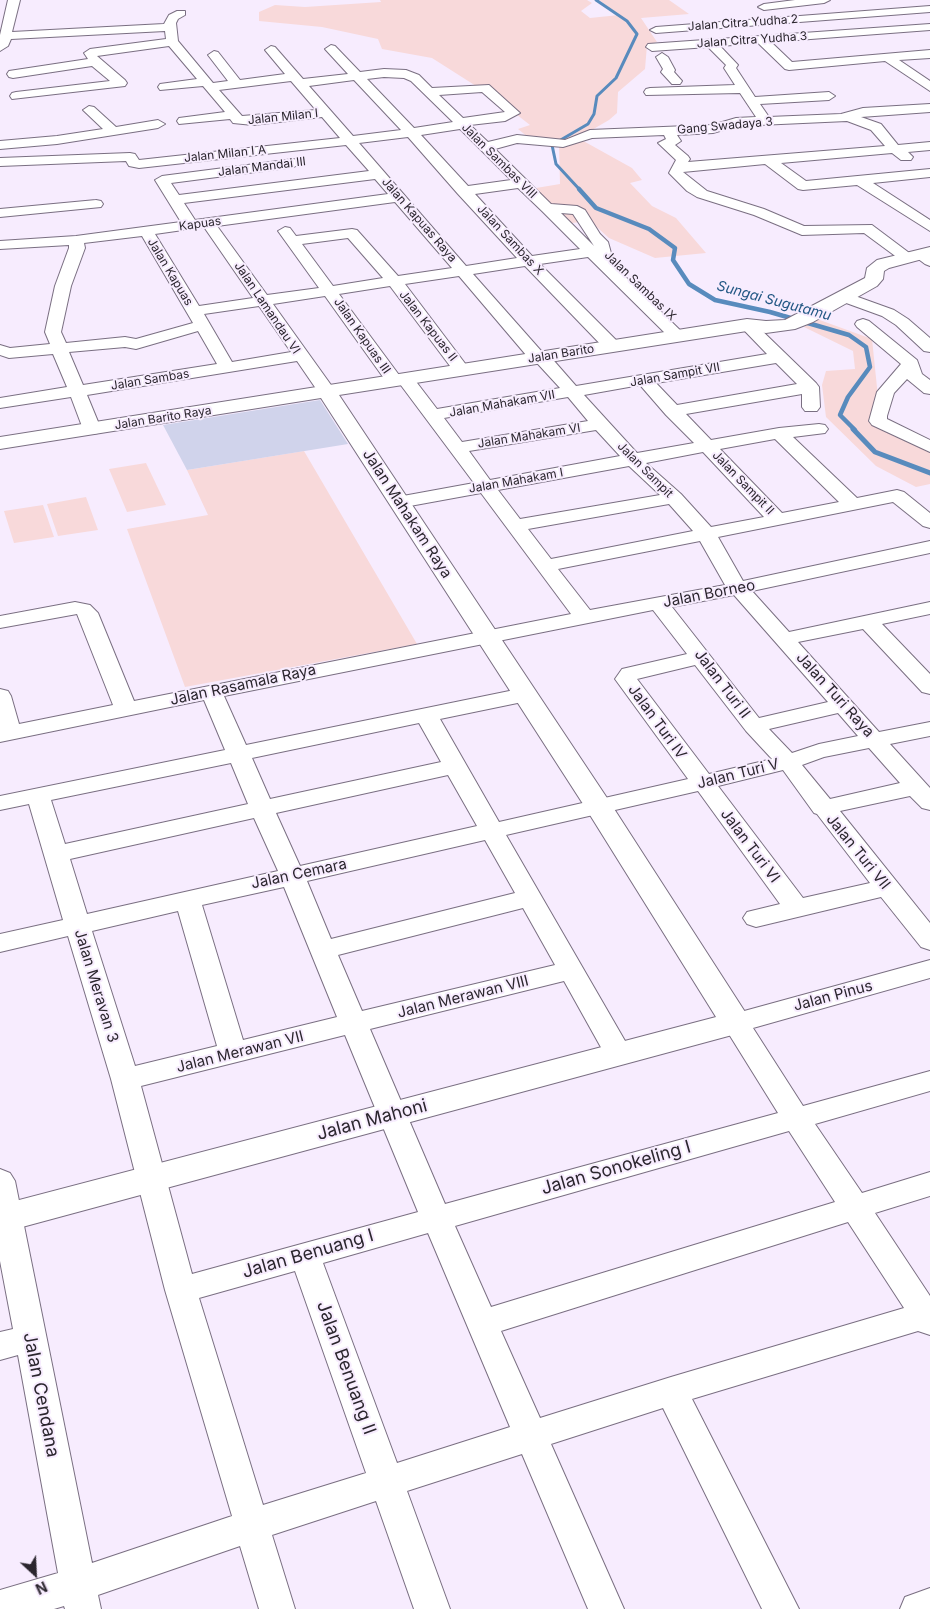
<!DOCTYPE html>
<style>
body{margin:0}
#map{position:relative;width:930px;height:1609px;overflow:hidden;background:#f7ecfe;font-family:Inter,sans-serif}
canvas{display:block}
.north{position:absolute;left:10px;top:1549px;width:50px;height:50px;-webkit-text-stroke:4px #f7ecfe;paint-order:stroke;rotate:155deg;font-size:14px;font-weight:700;line-height:20px;text-align:center;color:#2b262e}
.north::after{content:'';display:block;margin:auto;width:18px;height:22px;background:#2b262e;clip-path:polygon(50% 0,100% 100%,50% 72%,0 100%)}
</style>
<div id="map">
<canvas width="930" height="1609"></canvas>
<div class="north">N</div>
</div>
<script>
const ctx = document.querySelector('canvas').getContext('2d');
ctx.lineJoin = 'round';
function paint(path, color) { ctx.fillStyle = color; ctx.fill(path, 'evenodd'); }
const shape = rows => new Path2D(rows.map(r => 'M' + r).join(''));
function strokePath(path, color, width, dash) { ctx.strokeStyle = color; ctx.lineWidth = width; ctx.lineCap = dash ? 'butt' : 'round'; ctx.setLineDash(dash || []); ctx.stroke(path); }
function label(font, color, halo, rows, align = 'center') {
  ctx.font = font + ' Inter,sans-serif'; ctx.lineWidth = 4; ctx.setLineDash([]); ctx.textBaseline = 'middle'; ctx.strokeStyle = halo; ctx.fillStyle = color; for (const [text, x, y, turn = 0] of rows) {
    ctx.save(); ctx.translate(x, y); ctx.rotate((+turn || 0) * Math.PI / 180); ctx.textAlign = isNaN(turn) ? turn : align; if (halo) ctx.strokeText(text, 0, 0); ctx.fillText(text, 0, 0); ctx.restore();
  }
}
paint(shape([
 [380,0,587,0,592,3,581,11,590,18,619,15,599,0,669,0,689,14,641,18,657,42,647,45,645,69,618,92,617,113,609,120,578,138,632,168,642,180,630,183,652,206,676,218,706,253,655,258,609,238,590,221,572,223,530,189,560,184,559,145,529,138,518,129,530,125,498,100,432,58,382,49,378,39,322,27,259,21,259,12,275,5,305,7,381,2],
 [817,319,872,339,881,426,930,453,930,484,916,487,876,466,826,417,822,385,826,371,855,369,853,351,804,327],
 [304,451,417,644,185,687,127,529,208,515,187,470],
 [146,463,166,505,127,512,109,469],
 [86,497,98,530,58,536,47,504],
 [43,505,54,537,14,543,4,511]
]), '#f8d9da');
strokePath(shape([
 [580,190,556,164,552,145,588,124,594,114,597,96,616,78,637,34,627,21,596,0]
]), '#588bbd', 3);
strokePath(shape([
 [579,189,596,208,649,229,675,248,673,260,689,284,715,300,770,312,849,335,866,347,870,367,848,397,840,415,855,430]
]), '#588bbd', 4.5);
strokePath(shape([
 [853,429,875,452,930,473]
]), '#588bbd', 5);
paint(shape([
 [320,400,348,444,187,470,163,425]
]), '#d0d3eb');
const minor = shape([
 [8,0,20,0,12,32,164,24,169,15,177,11,185,11,185,15,178,19,176,23,178,41,213,83,228,81,208,55,214,51,218,52,240,80,285,74,265,50,271,46,275,47,303,79,348,74,325,49,331,45,335,46,360,72,384,69,406,70,419,75,432,88,489,85,520,113,505,121,470,125,488,142,517,135,565,140,590,130,712,125,736,118,756,117,740,93,646,95,644,92,646,89,650,88,735,85,724,68,726,65,708,47,652,51,646,47,648,44,930,24,930,30,771,42,792,62,930,50,930,58,899,60,930,81,930,91,885,61,789,70,785,69,758,43,720,46,738,65,736,68,755,97,829,92,835,96,829,100,760,104,769,117,841,114,863,108,930,104,930,112,861,117,881,124,898,145,930,142,930,150,908,152,913,157,911,160,901,160,892,153,781,163,806,181,930,169,930,177,873,183,930,220,930,231,857,185,803,190,798,189,765,164,683,172,707,191,764,209,804,226,872,225,912,255,915,258,912,261,902,261,864,233,802,235,754,215,697,197,687,191,669,173,676,160,658,143,666,139,664,135,592,138,563,147,517,143,495,149,551,204,577,206,585,210,600,234,608,242,611,253,605,257,683,333,685,336,683,339,671,339,588,257,540,264,618,342,620,346,618,350,606,350,525,266,473,274,543,353,548,354,576,386,767,354,739,325,747,320,753,322,816,383,819,387,820,407,817,411,805,411,802,407,802,394,686,414,711,440,779,428,819,424,825,425,828,429,825,433,793,437,857,498,897,490,904,492,930,513,930,528,923,526,893,502,718,537,743,581,930,541,930,553,752,591,789,632,930,602,930,614,882,624,930,674,930,694,922,692,863,629,798,642,879,732,930,722,930,736,890,744,930,788,930,810,922,808,910,796,840,811,930,923,930,950,921,947,881,897,756,927,747,924,743,918,747,912,780,904,698,791,506,835,632,1053,628,1060,618,1063,608,1060,564,981,370,1029,445,1204,778,1113,722,1023,726,1016,930,960,930,978,753,1028,803,1106,930,1071,930,1091,815,1124,862,1193,930,1172,930,1196,875,1213,930,1296,930,1335,918,1331,692,1399,799,1609,762,1609,663,1408,551,1444,624,1609,588,1609,522,1454,407,1491,450,1609,414,1609,376,1501,272,1535,295,1609,259,1609,240,1546,98,1595,101,1609,65,1609,64,1606,54,1609,0,1609,0,1590,58,1573,18,1355,0,1360,0,1332,13,1329,0,1261,0,1169,10,1173,15,1181,92,1563,232,1516,165,1290,111,1079,68,936,0,952,0,934,63,920,29,804,0,810,0,796,225,750,204,700,0,742,0,689,8,691,11,696,19,724,113,705,77,614,0,628,0,616,75,602,90,605,98,613,134,701,571,614,481,493,399,508,392,506,389,502,392,498,474,483,400,384,388,384,325,296,273,304,336,392,333,396,321,396,297,361,87,395,101,429,98,433,92,434,86,433,83,429,71,397,0,408,0,398,67,387,53,354,9,358,0,355,0,345,10,348,50,344,45,332,55,286,69,248,69,245,0,249,0,241,76,236,181,222,155,180,162,176,294,159,301,163,294,167,171,183,179,195,369,171,346,145,139,168,129,166,126,161,0,166,0,158,130,153,135,154,139,160,340,138,322,117,253,125,233,123,230,119,179,124,177,121,179,118,225,112,203,86,160,90,158,87,160,84,197,79,169,46,97,56,125,80,127,83,125,86,12,99,10,96,12,93,16,92,110,81,92,66,13,78,9,77,7,74,9,71,88,59,84,53,90,49,166,39,165,31,11,39,8,46,0,51,0,35,8,0],
 [384,77,404,78,411,81,453,122,414,128,367,79,384,77],
 [354,80,401,130,353,136,309,86,354,80],
 [291,81,316,110,242,116,219,90,291,81],
 [482,92,505,112,463,118,439,95,482,92],
 [847,121,871,130,885,146,688,162,690,159,688,156,675,145,681,141,677,135,713,133,737,126,847,121],
 [460,129,511,180,468,186,421,135,460,129],
 [408,137,458,194,517,258,466,266,359,143,408,137],
 [375,179,388,194,195,220,184,203,375,179],
 [518,188,542,211,580,249,532,256,475,194,518,188],
 [395,202,452,268,398,276,357,230,352,229,296,236,290,228,285,227,278,231,319,288,267,295,217,226,395,202],
 [561,213,573,214,594,246,561,213],
 [204,227,253,298,199,306,155,234,204,227],
 [142,236,193,323,136,339,125,337,66,343,61,332,71,286,85,248,84,243,142,236],
 [348,238,383,278,333,286,302,244,348,238],
 [459,276,532,362,537,363,560,388,437,409,411,375,399,375,339,294,390,286,456,374,462,375,468,374,470,370,405,284,459,276],
 [259,306,291,352,232,362,204,314,259,306],
 [198,331,217,364,83,385,69,352,125,347,136,349,198,331],
 [776,363,797,384,677,405,656,383,776,363],
 [640,385,666,415,694,443,637,453,584,395,640,385],
 [568,397,588,421,462,442,444,418,568,397],
 [596,430,620,456,490,480,469,451,596,430],
 [775,439,839,502,782,513,720,449,775,439],
 [703,452,764,517,711,527,681,494,646,463,703,452],
 [629,466,660,495,520,519,498,490,629,466],
 [669,504,693,531,551,559,528,529,669,504],
 [700,541,725,585,590,610,558,569,700,541],
 [734,595,828,702,759,718,672,607,734,595],
 [653,610,687,654,622,669,615,679,688,779,499,822,440,719,532,700,535,695,532,690,524,688,246,745,224,696,653,610],
 [695,665,746,731,772,759,709,774,637,679,695,665],
 [838,713,858,736,819,744,792,753,769,729,838,713],
 [419,723,441,762,270,799,252,758,419,723],
 [869,748,900,783,830,799,802,765,824,757,869,748],
 [231,763,248,804,65,844,51,800,231,763],
 [783,770,814,813,817,814,870,883,803,898,718,786,783,770],
 [448,775,477,826,300,866,276,813,448,775],
 [254,818,278,871,87,914,70,859,254,818],
 [485,840,515,893,331,939,307,881,485,840],
 [284,887,337,1017,243,1040,202,905,284,887],
 [523,908,555,965,362,1011,338,955,523,908],
 [178,911,217,1046,135,1066,92,931,178,911],
 [345,1035,418,1212,192,1274,141,1086,345,1035],
 [789,1131,835,1202,491,1307,455,1226,789,1131],
 [848,1222,904,1308,671,1377,540,1418,501,1331,848,1222],
 [428,1233,510,1427,397,1463,323,1263,428,1233],
 [295,1271,366,1473,263,1505,199,1298,295,1271],
 [795,0,830,0,824,3,764,10,758,7,764,4,795,0],
 [930,6,930,12,656,33,650,30,656,27,930,6],
 [662,53,668,57,675,70,674,72,682,81,680,84,672,84,661,72,663,69,656,57,662,53],
 [89,106,94,107,116,127,158,120,165,124,158,128,57,144,0,149,0,141,57,136,103,129,83,110,89,106],
 [96,200,101,201,103,204,101,207,0,217,0,209,96,200],
 [921,250,930,254,930,266,925,264,913,255,921,250],
 [844,292,894,310,908,319,930,338,930,352,924,351,896,325,882,316,838,300,836,297,838,294,844,292],
 [863,319,869,321,917,360,922,374,930,380,930,394,924,393,907,379,894,393,887,416,887,419,930,440,930,452,872,425,869,421,877,392,901,364,857,327,855,324,857,321,863,319],
 [930,1588,930,1609,900,1609,905,1597,930,1588]
]);
const tertiary = shape([
 [930,247,930,257,889,268,884,271,883,279,877,286,813,322,795,329,766,333,747,331,339,395,609,801,747,1015,752,1023,747,1031,0,1233,0,1205,716,1017,585,807,321,398,0,449,0,437,747,319,766,321,785,320,865,278,867,268,877,260,930,247]
]);
strokePath(minor, '#7a6f82', 2);
strokePath(tertiary, '#7a6f82', 2);
paint(minor, '#fff');
paint(tertiary, '#fff');
label('12px', '#2b262e', '#f7ecfe', [
 ["Jalan Citra Yudha 2",743,23,-4],
 ["Jalan Citra Yudha 3",752,40,-4],
 ["Jalan Milan I",283,117,-6],
 ["Gang Swadaya 3",725,126,-5],
 ["Jalan Milan I A",225,154,-6],
 ["Jalan Sambas VIII",499,161,45],
 ["Jalan Mandai III",262,167,-7],
 ["Jalan Kapuas Raya",419,220,49],
 ["Kapuas",200,224,-8],
 ["Jalan Sambas X",510,240,47],
 ["Jalan Kapuas",170,272,59],
 ["Jalan Sambas IX",640,286,44],
 ["Jalan Lamandau VI",267,308,56],
 ["Jalan Kapuas II",428,326,52],
 ["Jalan Kapuas III",362,336,55],
 ["Jalan Barito",561,354,-9],
 ["Jalan Sampit VII",675,375,-10],
 ["Jalan Sambas",150,380,-9],
 ["Jalan Mahakam VII",502,404,-10],
 ["Jalan Barito Raya",163,418,-9],
 ["Jalan Mahakam VI",529,436,-9],
 ["Jalan Sampit",645,470,45],
 ["Jalan Mahakam I",516,481,-10],
 ["Jalan Sampit II",743,483,46]
]);
label('italic 14px', '#225784', '#f7ecfe', [
 ["Sungai Sugutamu",774,301,15]
]);
label('15px', '#2b262e', '#f7ecfe', [
 ["Jalan Mahakam Raya",407,514,57],
 ["Jalan Borneo",709,594,-11],
 ["Jalan Turi II",722,684,53],
 ["Jalan Rasamala Raya",243,685,-12],
 ["Jalan Turi Raya",835,695,48],
 ["Jalan Turi IV",657,722,54],
 ["Jalan Turi V",738,774,-14],
 ["Jalan Turi VI",750,846,53],
 ["Jalan Turi VII",858,852,51],
 ["Jalan Cemara",299,874,-12],
 ["Jalan Meravan 3",96,986,73],
 ["Jalan Pinus",833,996,-15],
 ["Jalan Merawan VIII",463,997,-14],
 ["Jalan Merawan VII",240,1052,-14]
]);
label('18px', '#2b262e', '#f7ecfe', [
 ["Jalan Mahoni",372,1120,-15],
 ["Jalan Sonokeling I",616,1168,-16],
 ["Jalan Benuang I",308,1254,-16],
 ["Jalan Benuang II",346,1368,70],
 ["Jalan Cendana",41,1395,79]
]);
</script>
